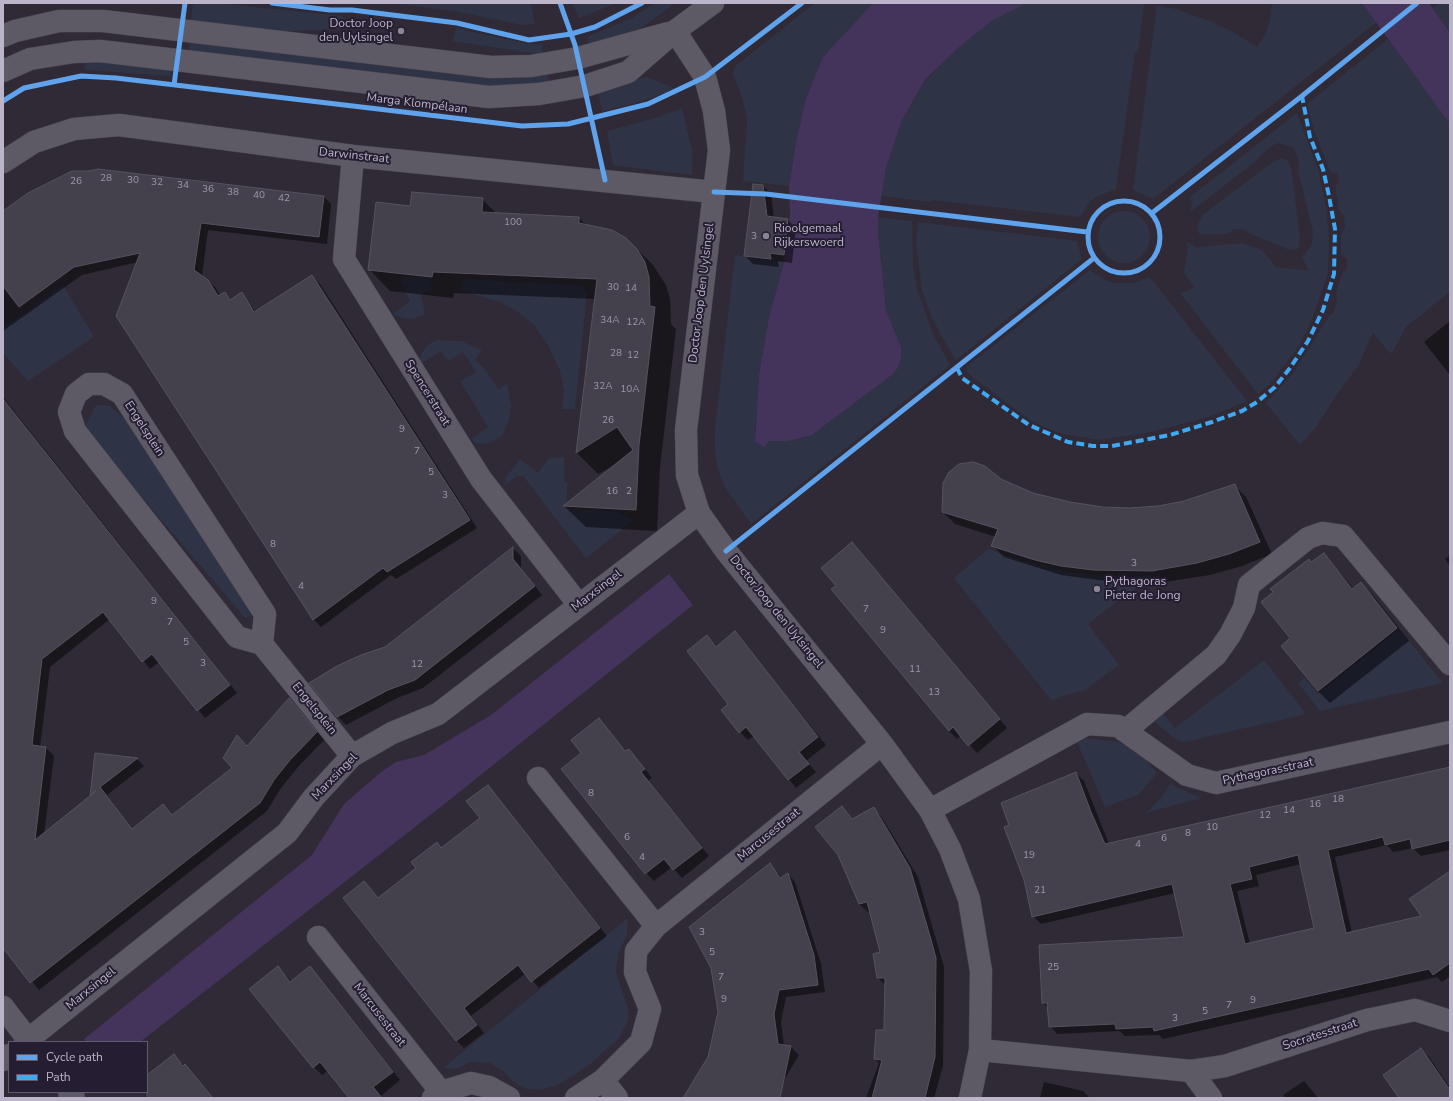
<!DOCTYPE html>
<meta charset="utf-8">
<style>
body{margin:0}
#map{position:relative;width:1453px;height:1101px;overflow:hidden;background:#2f2a36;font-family:"Nunito Sans",sans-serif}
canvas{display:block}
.frame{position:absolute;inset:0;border:4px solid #bcb4c8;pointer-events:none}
.legend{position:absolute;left:8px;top:1041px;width:140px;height:52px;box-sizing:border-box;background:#251d31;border:1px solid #61596d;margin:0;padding:5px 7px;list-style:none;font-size:12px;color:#bcb4c8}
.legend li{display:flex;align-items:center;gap:8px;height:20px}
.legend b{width:20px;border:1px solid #61596d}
</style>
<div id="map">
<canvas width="1453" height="1101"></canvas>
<div class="frame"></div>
<ul class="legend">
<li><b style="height:5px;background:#60a3ed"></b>Cycle path</li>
<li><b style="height:5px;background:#3fa9f5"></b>Path</li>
</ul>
</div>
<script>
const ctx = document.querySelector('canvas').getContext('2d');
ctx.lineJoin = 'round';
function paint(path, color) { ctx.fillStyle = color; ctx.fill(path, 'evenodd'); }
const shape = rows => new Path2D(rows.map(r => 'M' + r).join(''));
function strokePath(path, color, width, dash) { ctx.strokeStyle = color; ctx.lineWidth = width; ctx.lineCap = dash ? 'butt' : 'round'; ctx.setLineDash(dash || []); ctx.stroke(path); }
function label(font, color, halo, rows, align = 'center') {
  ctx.font = font + ' "Nunito Sans",sans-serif'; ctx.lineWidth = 4; ctx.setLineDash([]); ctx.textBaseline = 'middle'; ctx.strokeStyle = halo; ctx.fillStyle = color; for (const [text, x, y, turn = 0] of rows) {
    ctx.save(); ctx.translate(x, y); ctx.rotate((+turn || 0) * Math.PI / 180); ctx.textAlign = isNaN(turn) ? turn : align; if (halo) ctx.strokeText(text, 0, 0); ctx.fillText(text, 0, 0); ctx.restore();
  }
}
paint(shape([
 [193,3,216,3,343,16,342,29,261,32,191,23],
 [391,3,531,3,535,24,522,25,454,11],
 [572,3,617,3,579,18],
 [655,3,676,3,638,30,590,48,587,37,632,18],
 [815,3,873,3,823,57,806,98,796,142,789,186,743,181,747,121,743,100,733,74,734,67],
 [1027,3,1144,3,1138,52,1135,52,1116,189,1098,196,1090,202,1080,217,932,200,931,202,881,196,886,168,902,120,925,81,958,48,993,20],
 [1274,3,1362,3,1377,22,1153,199,1133,190,1157,5,1176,9,1212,22,1233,32,1257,47,1266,33,1270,20,1271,8],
 [1440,3,1450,3,1450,32,1433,8],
 [456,28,528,44,542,44,543,55,453,41],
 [1388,39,1450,124,1450,292,1406,327,1391,354,1373,333,1358,366,1335,397,1317,426,1300,445,1266,403,1294,372,1329,316,1333,313,1337,301,1336,293,1342,273,1346,269,1347,260,1341,254,1341,235,1345,228,1344,216,1339,210,1335,187,1339,182,1337,174,1330,171,1314,131,1307,104],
 [189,40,547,72,549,84,510,88,189,53],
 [85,60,171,69,170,76,85,70],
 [647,77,673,88,663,94,632,104,602,111,598,92,622,83],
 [682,108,692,150,692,175,613,165,607,131,659,117],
 [1297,113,1318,169,1326,207,1329,239,1328,273,1310,325,1297,349,1270,384,1258,394,1180,293,1194,288,1184,273,1188,247,1186,241,1196,247,1243,243,1262,250,1276,267,1309,271,1302,257,1312,245,1313,232,1298,171,1299,160,1293,147,1279,143,1271,146,1250,166,1190,212,1192,202,1190,197],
 [1282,158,1288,161,1291,168,1300,237,1299,246,1297,250,1287,249,1251,234,1243,229,1235,229,1227,234,1199,234,1197,227,1202,215,1274,161],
 '1098 237a26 26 0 1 1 52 0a26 26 0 1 1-52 0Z',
 [878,217,912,221,913,264,917,289,932,332,950,365,751,524,725,487,718,470,715,452,715,428,735,255,784,262,769,317,759,375,755,432,765,447,769,441,789,441,802,438,812,435,892,375,898,368,901,347,886,310,878,232],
 [918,222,1077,241,1082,259,956,360,943,339,929,311,922,290,916,242],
 [1090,270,1105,280,1115,283,1133,283,1150,277,1247,401,1208,417,1152,432,1099,440,1064,434,1047,428,1032,421,1000,398,970,375,967,372,967,366],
 [399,276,430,278,431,289,421,294,425,314,413,319,403,318,395,315,394,313,410,301],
 [462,279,581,285,587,293,575,409,562,409,564,392,560,371,548,345,534,325,517,311,498,301,461,291],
 [63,285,94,337,28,381,3,353,3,328],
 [437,340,461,341,482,350,475,360,484,368,498,389,507,384,511,406,509,420,503,434,499,438,487,444,475,443,472,439,488,427,460,381,476,372,463,352,448,361,441,351,421,364,419,361,422,352,429,344],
 [96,405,110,406,124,418,242,585,253,615,245,618,96,443,85,426],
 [564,457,564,482,567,482,567,509,614,511,634,520,586,558,523,476,517,476,504,486,506,477,520,459,538,473,549,458],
 [988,549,1020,560,1068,572,1118,576,1152,575,1088,624,1119,665,1085,690,1062,696,1052,701,954,578],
 [1399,629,1443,683,1320,711,1298,683,1305,678,1318,694],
 [1264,660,1304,711,1303,715,1184,742,1178,741,1150,718,1160,710,1175,728],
 [1086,738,1119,742,1142,756,1157,773,1138,795,1105,807,1077,742],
 [1170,784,1201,798,1146,813,1160,799],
 [628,918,627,935,618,954,616,973,628,1008,628,1021,619,1038,589,1065,558,1085,540,1090,527,1089,514,1082,503,1071,490,1063,470,1062,457,1069,443,1068]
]), '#2e3446');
paint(shape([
 [873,3,1027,3,993,20,958,48,925,80,902,120,886,168,878,217,878,232,886,310,901,347,901,358,898,368,892,375,812,435,789,441,769,441,765,447,755,442,759,375,769,317,784,262,790,216,789,186,796,142,806,98,823,57],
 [1362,3,1429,3,1450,32,1450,124],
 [669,574,693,605,447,802,140,1042,86,1042,84,1039,312,855,344,804,381,772,396,762,424,755,491,715]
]), '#44345b');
paint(shape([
 [763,186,771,194,774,218,788,220,796,228,792,263,778,261,779,267,753,264,745,256],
 [324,197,331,204,327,244,208,230,202,276,216,288,220,296,225,293,231,300,242,294,256,312,312,276,320,284,477,528,396,579,391,575,321,627,313,619,138,262,82,275,3,331,3,213],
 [482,199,497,214,579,218,586,225,631,243,653,265,666,285,670,299,671,324,676,329,660,467,657,531,586,527,564,506,617,464,598,474,577,453,595,299,454,293,453,298,390,291,369,269,411,207],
 [1450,321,1450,375,1424,342],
 [3,397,237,693,205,718,159,662,150,669,110,619,50,667,40,747,46,748,54,756,44,834,92,796,96,754,137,759,144,766,107,795,133,830,173,816,233,769,247,747,289,699,324,740,298,767,281,788,267,811,39,990,5,948,3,923],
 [1000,480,1033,494,1069,503,1129,509,1158,507,1184,502,1234,485,1246,497,1272,554,1242,566,1210,575,1164,582,1120,583,1061,575,1004,557,992,545,996,537,955,524,943,512],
 [852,543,1007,728,977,753,961,735,957,739,949,731,837,586],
 [513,548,521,556,521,568,542,595,423,688,397,698,346,725,338,717,386,648],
 [1324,554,1354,589,1361,583,1373,595,1409,641,1330,703,1318,691,1283,646,1291,639],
 [1450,555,1450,566,1445,559],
 [735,633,826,745,806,761,816,772,796,788,754,736,748,740,740,732,707,636,717,647],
 [599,719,626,752,629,750,637,758,652,778,648,781,709,856,682,878,672,867,654,881,646,873,582,753],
 [1450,768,1450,850,1421,856,1413,848,1393,852,1387,845,1335,857,1352,933,1423,916,1450,872,1450,976,1442,982,1437,977,1163,1039,1159,1035,1125,1036,1120,1031,1057,1034,1050,1026,1049,1009,1043,1003,1185,938,1175,893,1041,924,1033,916,1010,826,1076,773,1084,781,1109,844],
 [1301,864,1315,929,1250,944,1237,891,1259,886,1256,875],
 [488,786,607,936,539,988,526,973,471,1016,484,1033,464,1048,456,1040,378,899,481,818],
 [842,807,854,820,873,808,881,816,918,877,944,967,943,1066,934,1098,866,1098,879,1063,875,1059,885,1031,886,986,878,978,882,952,870,911,868,912,859,904],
 [770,864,782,878,788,874,795,882,821,964,825,992,786,997,781,1022,784,1046,791,1047,799,1055,773,1098,762,1098,790,1051,788,1051,760,1098,683,1098,709,1058],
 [278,967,292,982,310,968,318,976,400,1080,381,1096,382,1098,350,1098,328,1071,322,1075,314,1067,250,989],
 [1421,1049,1429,1057,1450,1088,1450,1098,1400,1098],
 [174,1056,193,1073,213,1098,144,1098,157,1088],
 [1304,1081,1318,1098,1285,1098,1283,1095],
 [1044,1082,1083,1091,1090,1098,1040,1098]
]), '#0007');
const building = shape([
 [98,169,324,196,319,237,201,223,194,270,208,280,218,296,225,292,230,300,242,292,254,312,312,275,470,520,387,572,383,568,313,620,116,316,140,253,74,267,19,307,3,286,3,211,28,193,72,171,89,171,98,169],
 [753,184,763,185,767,216,788,219,784,255,770,253,771,259,744,256,753,184],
 [412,192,483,198,482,212,579,217,579,223,612,230,626,238,637,249,645,262,649,277,650,306,655,307,639,445,636,510,563,506,633,450,617,427,576,453,597,279,433,272,432,277,368,270,376,202,410,206,412,192],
 [3,399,230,685,197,711,152,654,142,662,103,612,42,659,32,745,46,747,35,840,96,791,90,796,95,753,138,758,100,787,132,829,163,804,172,815,232,768,223,758,237,735,247,746,289,698,317,732,290,760,274,780,260,803,30,983,3,948,3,399],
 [973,462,985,466,1001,479,1033,493,1070,502,1103,507,1129,508,1158,506,1184,501,1235,484,1260,542,1229,554,1197,563,1152,571,1093,570,1061,566,1035,560,991,546,998,529,942,512,943,483,949,472,959,464,973,462],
 [852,542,1000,719,968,746,953,727,949,731,831,589,836,586,821,568,852,542],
 [513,547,513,559,535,586,415,680,388,690,337,717,309,683,337,666,361,655,385,647,513,547],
 [1324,553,1352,589,1361,582,1397,628,1318,691,1281,646,1290,638,1261,602,1273,592,1270,589,1309,559,1311,562,1324,553],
 [735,631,818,737,799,752,809,764,788,780,746,727,739,733,721,710,728,704,687,651,707,635,716,647,735,631],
 [599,718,625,751,629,749,645,769,641,772,702,848,673,870,664,859,645,874,561,769,581,753,571,740,599,718],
 [1450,767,1450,840,1412,849,1410,839,1385,845,1383,837,1328,850,1346,933,1421,916,1409,899,1450,871,1450,963,1433,975,1429,969,1154,1031,1153,1027,1116,1029,1115,1024,1049,1027,1047,1003,1042,1003,1039,945,1184,937,1172,884,1032,917,1024,880,1004,827,1009,825,1001,803,1076,772,1091,812,1105,844,1450,767],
 [1298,855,1314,928,1245,944,1230,884,1252,879,1249,867,1298,855],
 [488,785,600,928,531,982,518,965,464,1008,477,1025,456,1041,343,898,364,881,378,898,416,868,411,862,437,842,441,848,480,818,466,801,488,785],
 [842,806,852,819,874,807,910,868,930,936,936,958,935,1057,925,1098,872,1098,882,1060,874,1059,876,1030,884,1030,885,978,877,978,873,954,880,952,867,902,859,904,838,855,815,827,842,806],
 [770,863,780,878,788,873,814,955,818,985,779,990,774,1014,778,1044,791,1046,780,1098,683,1098,708,1057,718,1012,711,968,689,927,770,863],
 [278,966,290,982,310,966,393,1072,373,1087,382,1098,349,1098,320,1062,313,1068,249,989,278,966],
 [1421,1048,1450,1090,1450,1098,1399,1098,1383,1075,1421,1048],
 [174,1054,183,1066,185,1064,213,1098,147,1098,147,1075,174,1054]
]);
paint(building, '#44404c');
strokePath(building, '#56525e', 1);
const minor = shape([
 [675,31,705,77,714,111,719,150,686,430,687,475,699,513,726,551,882,744,930,810,950,849,969,899,981,971,980,1050,970,1098],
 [3,36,15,31,59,21,103,21,491,67,531,66,578,58,668,33],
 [3,71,30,59,74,52,100,51,489,97,539,94,585,86,628,72,675,31,713,3],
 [353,156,344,259,481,479,579,605],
 [3,162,34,142,74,129,119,125,353,156,714,192],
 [262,644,265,614,122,394,104,384,89,384,76,394,69,412,75,431,237,637,262,644,352,756],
 [1125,731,1216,655,1230,635,1244,608,1249,585,1308,538,1322,533,1343,536,1450,664],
 [538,778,656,926],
 [930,810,1087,724,1118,726,1187,775,1216,783,1450,732],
 [318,937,441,1092],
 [3,1007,30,1042],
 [25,1042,287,833,314,797,352,756,392,733,438,714,699,513],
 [980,1050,1191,1071,1225,1066,1367,1020,1415,1010,1450,1021],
 [3,1060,9,1055],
 [1191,1071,1211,1098],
 [603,1080,617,1098],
 [69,1092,74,1098],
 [433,1098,441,1092,471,1083,489,1087,509,1098],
 [576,1098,603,1080,641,1042,650,1009,635,972,636,951,656,926,882,744]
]);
strokePath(minor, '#4b4751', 23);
strokePath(minor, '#5e5a65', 22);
strokePath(shape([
 [957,368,962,378,1029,425,1068,442,1093,446,1112,446,1170,435,1212,422,1242,411,1257,402,1275,387,1290,368,1308,341,1323,310,1334,274,1335,229,1329,196,1323,169,1310,137,1302,96]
]), '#3fa9f5', 4, [8, 4]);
strokePath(shape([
 [272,3,330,10,352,10,457,23,529,40,571,34,595,27,642,3],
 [560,3,575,45,605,180],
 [174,85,185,3],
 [3,101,24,88,81,76,116,78,522,126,568,124,648,104,705,77,802,3],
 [714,192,766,194,1087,232],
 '1088 237a36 36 0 1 1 72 0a36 36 0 1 1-72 0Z',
 [1152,213,1302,96,1417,3],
 [726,551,1094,258]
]), '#60a3ed', 5);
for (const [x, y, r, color] of [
 [401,31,4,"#8b8495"],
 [766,236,4,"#8b8495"],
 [1097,589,4,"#8b8495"]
]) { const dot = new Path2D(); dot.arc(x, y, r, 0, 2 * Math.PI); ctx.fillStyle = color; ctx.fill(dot); strokePath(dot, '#251d31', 1.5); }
label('10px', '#9e97a9', null, [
 ["28",106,179],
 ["30",133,181],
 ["26",76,182],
 ["32",157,183],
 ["34",183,186],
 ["36",208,190],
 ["38",233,193],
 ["40",259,196],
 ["42",284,199],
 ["100",513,223],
 ["3",754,237],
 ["30",613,288],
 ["14",631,289],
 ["34A",610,321],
 ["12A",636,323],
 ["28",616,354],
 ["12",633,356],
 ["32A",603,387],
 ["10A",630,390],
 ["26",608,421],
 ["9",402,430],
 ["7",417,452],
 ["5",431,473],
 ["16",612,492],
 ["2",629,492],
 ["3",445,496],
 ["8",273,545],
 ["3",1134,564],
 ["4",301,587],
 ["9",154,602],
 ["7",866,610],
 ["7",170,623],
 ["9",883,631],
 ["5",186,643],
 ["3",203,664],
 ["12",417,665],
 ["11",915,670],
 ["13",934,693],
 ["8",591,794],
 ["18",1338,800],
 ["16",1315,805],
 ["14",1289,811],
 ["12",1265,816],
 ["10",1212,828],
 ["8",1188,834],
 ["6",627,838],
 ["6",1164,839],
 ["4",1138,845],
 ["19",1029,856],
 ["4",642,858],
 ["21",1040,891],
 ["3",702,933],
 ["5",712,953],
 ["25",1053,968],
 ["7",721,978],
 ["9",724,1000],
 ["9",1253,1001],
 ["7",1229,1006],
 ["5",1205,1012],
 ["3",1175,1019]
]);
label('12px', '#bcb4c8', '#251d31', [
 ["Doctor Joop",393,24,"right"],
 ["den Uylsingel",393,38,"right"],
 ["Rioolgemaal",774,229],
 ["Rijkerswoerd",774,243],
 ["Pythagoras",1105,582],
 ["Pieter de Jong",1105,596]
], 'left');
label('12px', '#bcb4c8', '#251d31', [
 ["Marga Klompélaan",417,104,7],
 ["Darwinstraat",354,156,6],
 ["Doctor Joop den Uylsingel",702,293,-83],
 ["Spencerstraat",427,393,58],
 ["Engelsplein",144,429,57],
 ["Marxsingel",597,591,-38],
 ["Doctor Joop den Uylsingel",776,612,51],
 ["Engelsplein",314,709,51],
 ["Pythagorasstraat",1268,772,-12],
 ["Marxsingel",335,777,-46],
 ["Marcusestraat",769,835,-39],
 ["Marxsingel",91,989,-39],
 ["Marcusestraat",379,1015,52],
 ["Socratesstraat",1320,1035,-18]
]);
</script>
